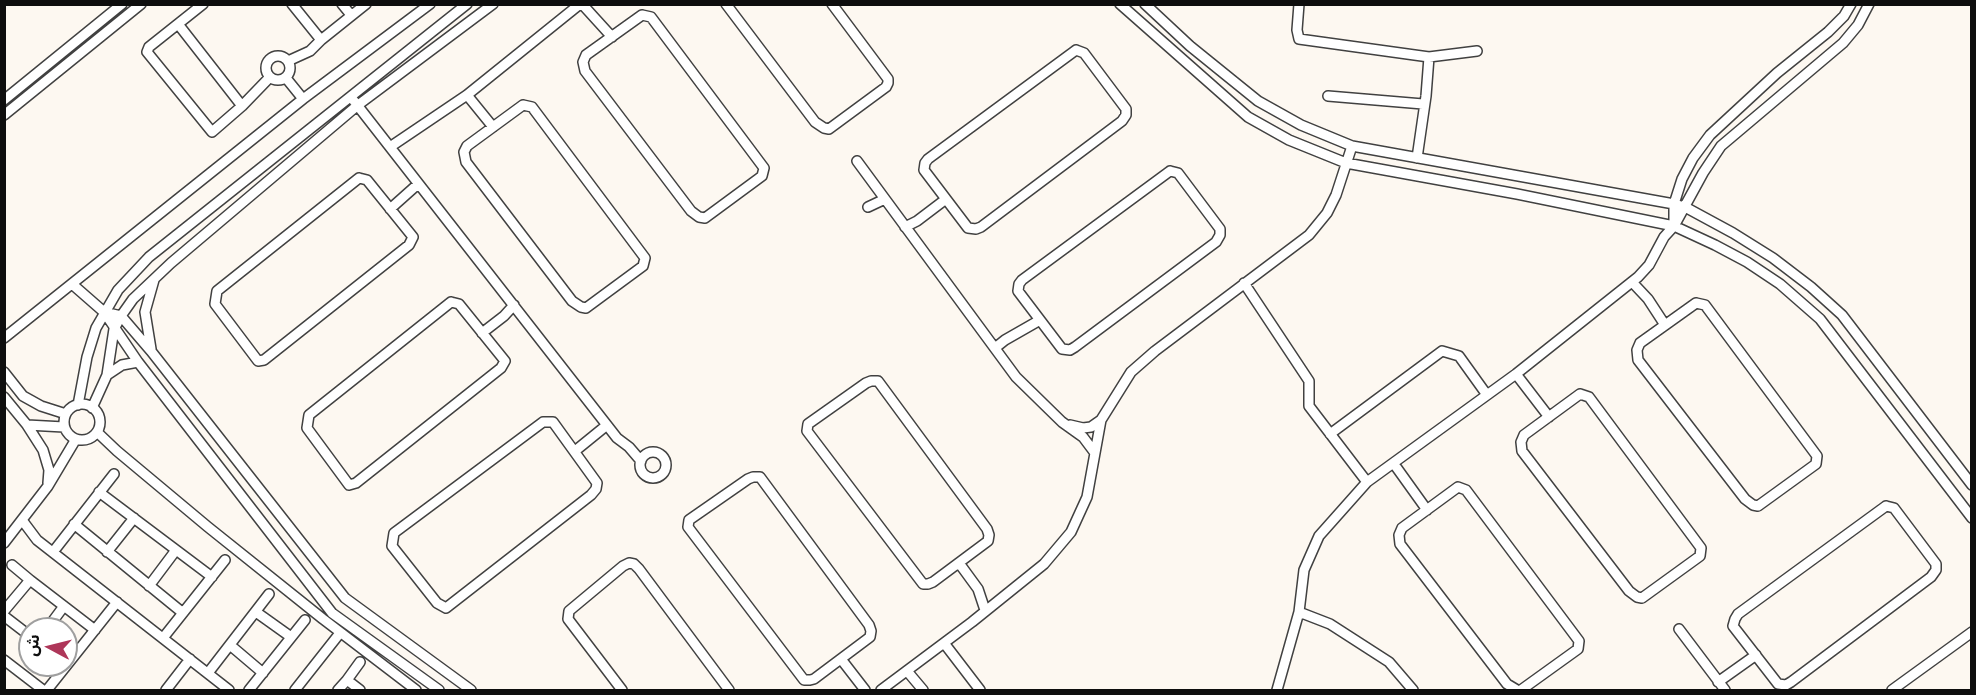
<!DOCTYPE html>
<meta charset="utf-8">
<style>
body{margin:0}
#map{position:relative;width:1976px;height:695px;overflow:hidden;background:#fdf8f1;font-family:"Source Serif 4","Noto Sans Arabic",serif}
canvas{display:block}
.frame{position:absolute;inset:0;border:6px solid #0e0e0e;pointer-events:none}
.north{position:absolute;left:18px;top:617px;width:60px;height:60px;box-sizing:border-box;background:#fff;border:2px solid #9f9f9f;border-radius:50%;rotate:277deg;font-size:16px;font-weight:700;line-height:24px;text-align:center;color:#0e0e0e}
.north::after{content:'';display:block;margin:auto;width:21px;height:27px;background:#ae3659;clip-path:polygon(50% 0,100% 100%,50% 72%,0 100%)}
</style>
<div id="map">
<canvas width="1976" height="695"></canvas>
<div class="frame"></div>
<div class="north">ش</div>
</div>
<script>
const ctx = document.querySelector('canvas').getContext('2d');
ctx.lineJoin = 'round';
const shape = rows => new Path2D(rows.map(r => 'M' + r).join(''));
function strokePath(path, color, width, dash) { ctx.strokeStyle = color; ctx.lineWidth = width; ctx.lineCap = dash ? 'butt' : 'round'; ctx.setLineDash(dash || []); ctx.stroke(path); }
const minor = shape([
 [203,4,149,47,147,52,212,132,242,106,270,77],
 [342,4,351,15],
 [582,4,612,37],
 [726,4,815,122,824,128,829,129,886,87,888,83,888,79,832,4],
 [1120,4,1248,117,1289,140,1346,163,1517,194,1674,226,1715,245,1747,262,1780,284,1820,319,1972,518],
 [1145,4,1190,46,1258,101,1301,125,1352,146,1674,204,1685,207,1733,233,1773,258,1811,287,1842,315,1972,485],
 [1299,4,1297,30,1299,39,1429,57,1477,51],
 [642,15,651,17,764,168,762,176,705,218,699,217,691,211,585,71,583,62,586,55,642,15],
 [178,24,242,106],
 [321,40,366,4],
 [1076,50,1084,53,1126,109,1126,115,1122,121,981,227,976,229,968,228,924,170,925,163,928,159,1076,50],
 '266 68a12 12 0 1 1 24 0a12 12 0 1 1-24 0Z',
 [288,61,310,51,321,40,292,4],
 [286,78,303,99],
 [467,95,493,127],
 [1328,96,1423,104],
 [4,100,122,4],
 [354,101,617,438,629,447,641,461],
 [523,105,532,107,645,258,643,266,586,308,581,307,572,301,466,162,464,152,467,146,523,105],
 [4,115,141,4],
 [390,147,467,95,580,4],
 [1417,158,1426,96,1429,57],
 [857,161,1016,377,1062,422,1083,437,1095,453],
 [1170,171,1178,173,1220,229,1220,235,1216,242,1075,347,1070,350,1062,349,1018,291,1019,284,1022,280,1170,171],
 [359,178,367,180,413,237,409,245,264,360,258,361,215,304,217,291,359,178],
 [868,207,885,199],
 [390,209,418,184],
 [1674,223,1674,204,1682,179,1693,158,1710,135,1777,73,1828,32,1844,16,1851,4],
 [905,227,917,221,946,199],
 [1632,282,1648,299,1665,325],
 [1244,283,1309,381,1309,406,1367,482],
 [72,284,104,312,138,362,332,613,439,690],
 [451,302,459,304,505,361,501,368,356,483,349,485,307,428,309,415,451,302],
 [1696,303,1705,305,1817,456,1816,464,1758,506,1753,505,1745,499,1638,360,1637,350,1640,343,1696,303],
 [104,312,121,316,151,351,345,598,471,690],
 [482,333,504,316,514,305],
 [4,338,303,99,430,4],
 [995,348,1005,340,1040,320],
 [151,349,145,312,154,280],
 [4,372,23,396,41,406,66,414],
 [1516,374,1549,417],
 [107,375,122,365,138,362],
 [871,381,878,381,987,529,989,535,988,541,933,582,928,584,923,584,807,431,808,424,866,383,871,381],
 [1580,394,1589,397,1701,548,1700,556,1642,598,1637,597,1629,591,1522,451,1521,442,1524,435,1580,394],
 [4,397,27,425,64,427],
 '64 422a18 18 0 1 1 36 0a18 18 0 1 1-36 0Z',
 [78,405,87,357,96,328,118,290,149,257,467,4],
 [92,408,107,375,114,329,121,316,133,299,171,263,358,105,493,4],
 [543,422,553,422,597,483,596,489,591,495,446,608,437,603,392,546,394,533,543,422],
 [27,425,43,450,49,470,48,483],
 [1070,425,1083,428,1091,427,1101,420],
 [97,432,117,451,208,527,323,619,416,690],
 [1330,434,1442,351,1459,356,1487,395],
 [575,451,607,425],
 '640 465a13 13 0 1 1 26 0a13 13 0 1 1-26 0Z',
 [1394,464,1427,510],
 [753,477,760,477,869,625,871,631,870,637,814,679,810,680,804,680,688,527,689,520,748,479,753,477],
 [99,492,212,577],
 [1886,506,1894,508,1936,564,1936,570,1931,577,1791,682,1786,685,1778,684,1733,626,1735,619,1738,614,1886,506],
 [22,520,37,540,229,690],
 [74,524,183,613],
 [4,543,48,486,76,439],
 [53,552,114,474],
 [107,552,134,518],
 [959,563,978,589,985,610],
 [12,565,30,580],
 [149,586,176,550],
 [4,611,30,580,95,630],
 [256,612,291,637],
 [1299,612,1330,624,1389,662,1413,690],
 [4,616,30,636],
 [47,629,64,606],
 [1679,629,1725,690],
 [163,638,225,560],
 [944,643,980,690],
 [230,645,263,673],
 [841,659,865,690],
 [4,660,43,690],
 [907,671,923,690],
 [208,673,269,594],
 [347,680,360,662],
 [1718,682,1756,655],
 [47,690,117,602],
 [166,690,190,659],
 [249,690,305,620],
 [295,690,340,633],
 [338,690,347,680,360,690],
 [622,690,568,619,569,611,623,566,629,563,634,564,639,569,729,690],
 [881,690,972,622,1044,564,1071,532,1087,497,1101,420,1131,372,1155,351,1309,235,1327,213,1336,195,1352,146],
 [1277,690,1299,612,1304,570,1319,536,1367,482,1516,374,1638,277,1649,265,1664,237,1674,226,1703,173,1721,146,1843,43,1858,25,1869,4],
 [1517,690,1507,684,1400,544,1399,535,1402,528,1458,487,1466,490,1579,641,1578,649,1521,690],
 [1892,690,1972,632]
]);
strokePath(minor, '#414141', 12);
strokePath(minor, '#fff', 9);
</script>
